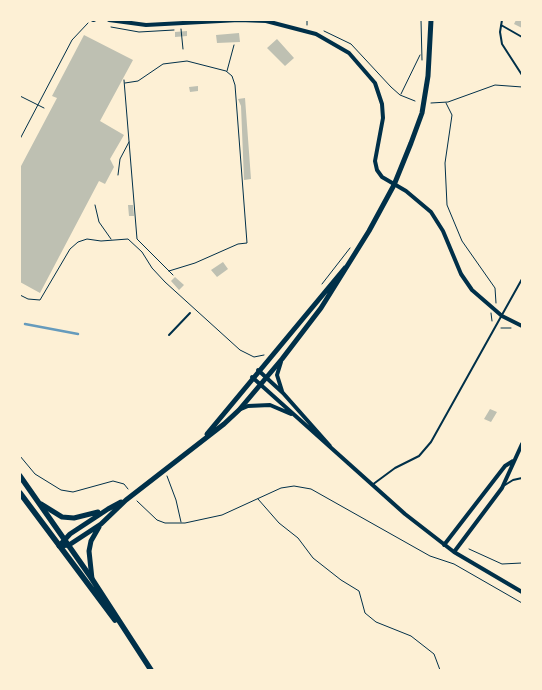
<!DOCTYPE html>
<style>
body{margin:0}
#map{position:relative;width:542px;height:690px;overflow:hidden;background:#fdf0d5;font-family:Quicksand,sans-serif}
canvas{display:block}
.frame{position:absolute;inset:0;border:21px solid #fdf0d5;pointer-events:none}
</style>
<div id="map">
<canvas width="542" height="690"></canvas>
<div class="frame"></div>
</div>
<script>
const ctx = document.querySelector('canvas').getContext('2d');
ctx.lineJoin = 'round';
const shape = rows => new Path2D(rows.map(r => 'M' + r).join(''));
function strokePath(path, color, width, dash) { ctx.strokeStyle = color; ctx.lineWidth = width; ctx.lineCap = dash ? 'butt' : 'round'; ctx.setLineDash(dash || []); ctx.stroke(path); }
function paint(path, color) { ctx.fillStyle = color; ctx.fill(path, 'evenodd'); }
strokePath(shape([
 [25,324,78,334]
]), '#669bbc', 2.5);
paint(shape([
 [516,20,522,20,522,28,514,24],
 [187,31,187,36,175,37,175,32],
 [239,33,240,42,217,43,216,35],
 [84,35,133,60,100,121,124,135,110,159,114,167,105,184,99,181,40,293,20,282,20,168,57,98,52,96],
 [277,39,294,58,285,66,267,48],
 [198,86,198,91,190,92,189,87],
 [245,98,251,179,244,180,241,106,238,99],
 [128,205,133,205,134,216,129,216],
 [223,262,228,269,217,277,211,270],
 [175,277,184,285,179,290,171,281],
 [490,409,497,412,491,422,484,419]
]), '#bec0b2');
strokePath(shape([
 [307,20,307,25],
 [421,20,422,60],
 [111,27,139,32,174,30],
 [181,29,183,49],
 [324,31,351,44,391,87,400,95,415,101],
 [227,71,234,45],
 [124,80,137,239,173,275],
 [125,83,138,81,163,64,187,61,226,71,232,76,235,85,247,243,238,244,195,263,169,271],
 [401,94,420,55],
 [20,96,44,108],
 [431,103,448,102,495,85,522,87],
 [446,103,452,115,445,163,447,205,462,241,495,288,496,303],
 [20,139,72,40,88,23],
 [118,175,120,159,129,142],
 [95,205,99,222,111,239],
 [322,284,350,248],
 [20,295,28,299,40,300,70,249,78,242,87,239,101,241,128,239,142,252,152,268,165,282,240,350,254,357,264,355],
 [491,313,492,321],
 [501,328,511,328],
 [20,456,35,474,61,490,73,492,113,481,124,484,128,489],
 [167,476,176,500,181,522],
 [258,499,279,523,298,538,313,558,341,580,359,591,365,613,376,622,411,636,434,654,440,670],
 [137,501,157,520,165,523,185,523,222,515,281,488,294,486,311,489,430,556,454,564,522,603],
 [469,549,502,564,522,563]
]), '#003049', 1);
strokePath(shape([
 [502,20,500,32,502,44,522,75],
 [501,25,522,37],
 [169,335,190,313],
 [372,485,395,468,419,456,431,442,522,279],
 [505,485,513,480,522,478]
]), '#003049', 2);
strokePath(shape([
 [93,20,94,20],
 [109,20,146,25,239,20,266,21,316,34,349,53,375,83,382,104,383,118,375,161,377,170,382,177,406,191,431,212,443,231,461,274,472,290,502,316,522,326],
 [281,362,277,375,282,391],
 [258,370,283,393,330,446],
 [252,377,405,514,454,552,522,592],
 [241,409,248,406,270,405,291,414],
 [444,545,505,466,513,461],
 [454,552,502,488,522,444]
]), '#003049', 4);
strokePath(shape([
 [207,434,345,268],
 [41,504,62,517,74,518,98,512],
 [59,546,69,545,101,524,126,500,224,424,239,410,282,359,321,308,369,231,394,185,411,143,422,113,428,76,431,20],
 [59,546,70,534,108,509,121,502],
 [92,579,89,551,91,541,99,527]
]), '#003049', 5);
strokePath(shape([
 [20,476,92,579,151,670],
 [20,493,115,620]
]), '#003049', 5.5);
</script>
